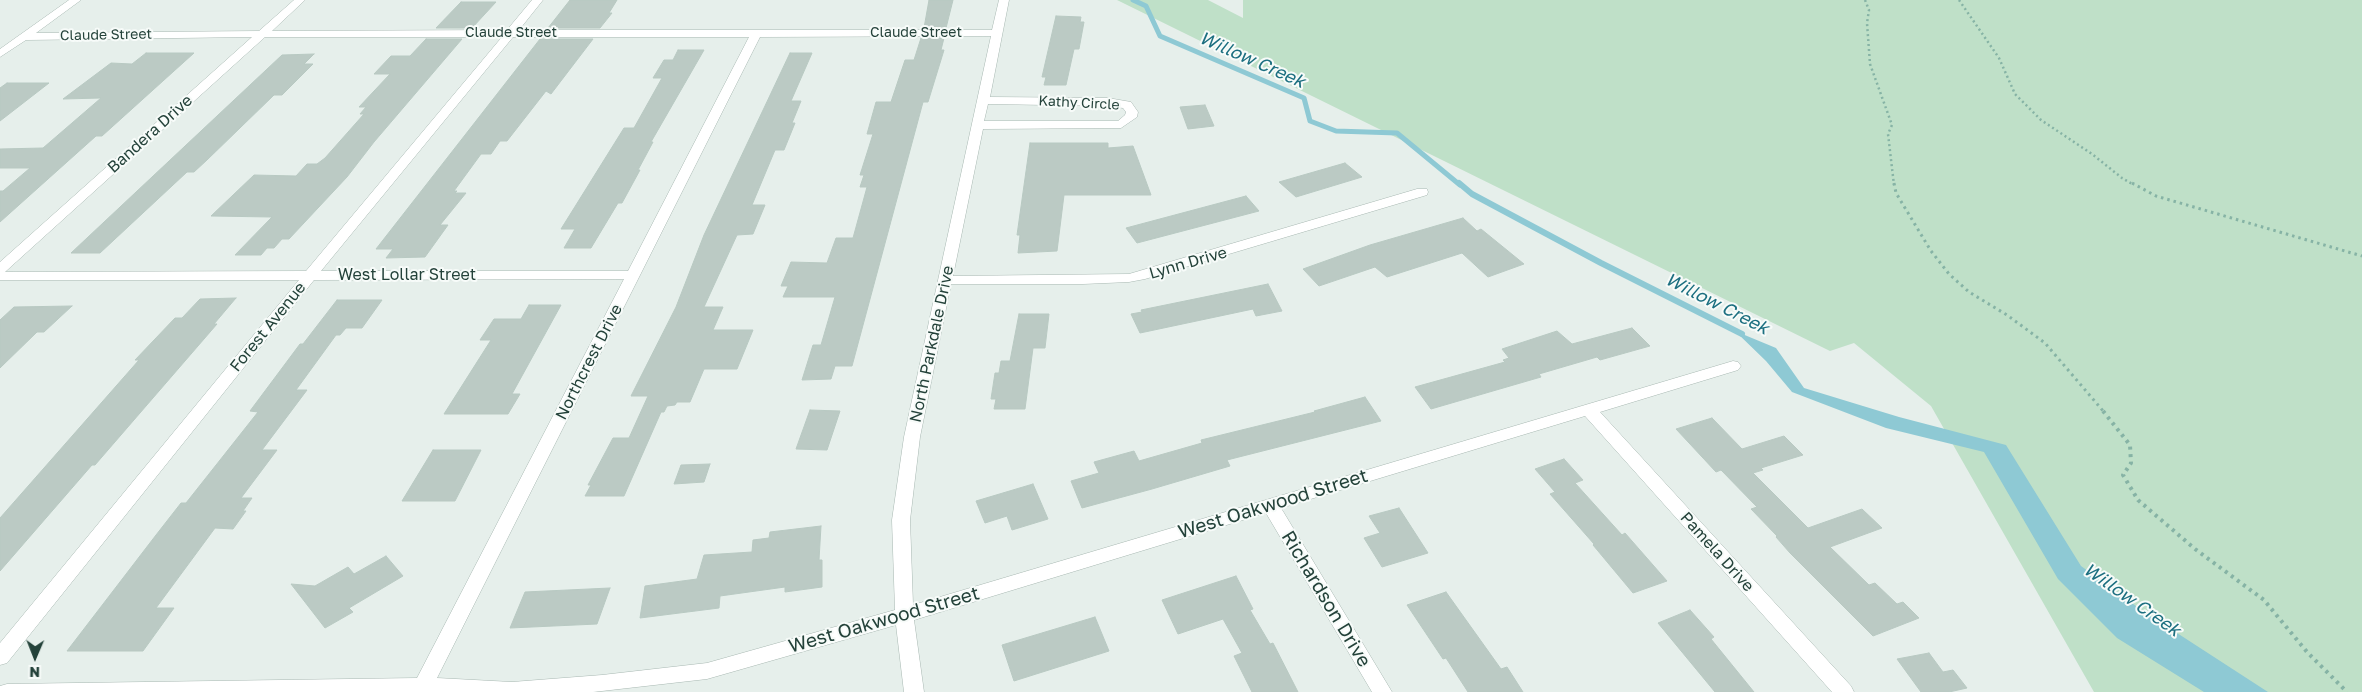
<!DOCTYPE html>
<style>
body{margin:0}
#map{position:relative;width:2362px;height:692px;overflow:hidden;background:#e6efeb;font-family:"Golos Text",sans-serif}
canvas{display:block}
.north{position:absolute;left:10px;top:632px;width:50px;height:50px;-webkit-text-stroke:4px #f7fbf9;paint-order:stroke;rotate:181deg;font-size:14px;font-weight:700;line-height:20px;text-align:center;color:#24423a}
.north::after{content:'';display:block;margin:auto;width:18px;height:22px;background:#24423a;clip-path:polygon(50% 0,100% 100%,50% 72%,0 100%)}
</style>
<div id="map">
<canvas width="2362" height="692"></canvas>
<div class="north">N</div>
</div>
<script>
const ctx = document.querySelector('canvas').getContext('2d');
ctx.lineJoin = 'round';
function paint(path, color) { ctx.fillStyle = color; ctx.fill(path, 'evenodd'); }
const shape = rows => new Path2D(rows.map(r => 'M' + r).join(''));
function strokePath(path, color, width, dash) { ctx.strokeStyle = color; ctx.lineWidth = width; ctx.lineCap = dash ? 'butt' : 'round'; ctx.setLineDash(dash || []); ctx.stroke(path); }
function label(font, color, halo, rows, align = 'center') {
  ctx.font = font + ' "Golos Text",sans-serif'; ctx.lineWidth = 4; ctx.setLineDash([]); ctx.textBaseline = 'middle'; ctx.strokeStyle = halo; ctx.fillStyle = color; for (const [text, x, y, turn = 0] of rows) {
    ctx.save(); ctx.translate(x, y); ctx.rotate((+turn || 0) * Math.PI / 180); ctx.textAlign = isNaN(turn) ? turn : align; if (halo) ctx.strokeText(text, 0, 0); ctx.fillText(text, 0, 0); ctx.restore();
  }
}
paint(shape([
 [1117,0,1208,0,1243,18,1243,0,2362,0,2362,692,2094,692,1931,406,1854,343,1830,351]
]), '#bfe0c8');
paint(shape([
 [1735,331,1776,348,1804,388,1899,417,2006,445,2081,566,2140,609,2268,692,2204,692,2117,638,2058,579,1984,452,1886,428,1792,392,1766,361]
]), '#8ec9d4');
strokePath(shape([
 [1133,0,1146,6,1160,36,1304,98,1310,121,1336,131,1397,133,1460,185]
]), '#8ec9d4', 5);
strokePath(shape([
 [1459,183,1472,194,1601,263,1742,334]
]), '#8ec9d4', 6);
const building = shape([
 [570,0,617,0,609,13,612,13,600,28,548,28,570,0],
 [929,0,953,0,946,28,924,28,929,0],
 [461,2,496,2,472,28,436,28,461,2],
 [1056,16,1081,17,1080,22,1084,22,1079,49,1074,49,1066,85,1044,85,1046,77,1042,77,1056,16],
 [921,38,944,38,941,50,944,50,928,102,923,102,852,366,835,366,831,379,802,380,813,345,821,345,835,297,783,297,788,286,781,286,791,262,827,263,836,238,853,238,867,187,860,187,864,175,860,175,873,134,867,134,876,102,891,102,905,60,914,60,921,38],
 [426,39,462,39,374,142,347,177,289,239,282,239,274,248,267,248,261,255,235,255,272,217,211,216,254,175,296,176,307,164,317,164,325,158,364,114,360,114,366,107,359,107,390,74,374,74,391,56,410,56,426,39],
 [540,39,593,39,551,94,546,91,507,141,500,141,491,154,481,154,454,191,457,191,455,193,466,193,440,225,448,225,425,257,386,258,393,249,376,249,540,39],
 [678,50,704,50,651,142,653,142,638,170,640,170,622,203,618,203,591,248,564,248,575,229,561,229,624,128,634,128,662,78,653,78,664,60,673,60,678,50],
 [146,53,194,53,102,136,96,136,0,222,0,191,3,191,30,168,0,168,0,149,43,148,101,98,63,99,111,63,132,64,146,53],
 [790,53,812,53,791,101,801,101,792,123,795,123,784,150,775,150,752,205,765,205,753,234,737,235,704,307,723,307,713,330,753,330,737,369,704,369,690,402,677,402,675,405,667,406,664,412,661,412,624,496,585,496,591,485,588,485,613,438,629,438,648,396,631,396,676,307,704,235,790,53],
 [314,54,304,64,313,64,282,95,274,95,207,160,194,172,187,172,100,253,71,253,282,55,314,54],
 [7,83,49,83,0,121,0,88,7,83],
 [1205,105,1214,126,1188,129,1180,107,1205,105],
 [1030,143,1108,143,1108,148,1133,146,1151,195,1064,195,1057,251,1018,253,1020,235,1017,235,1030,143],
 [1345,163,1362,177,1296,197,1279,182,1345,163],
 [1246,196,1259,211,1137,243,1126,228,1246,196],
 [1463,218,1477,231,1481,229,1524,264,1488,277,1462,253,1387,277,1375,267,1319,286,1303,269,1370,245,1463,218],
 [1268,284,1282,311,1256,316,1253,309,1140,333,1131,314,1142,312,1141,310,1268,284],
 [236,298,214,324,217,324,95,465,92,465,0,571,0,518,139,360,135,360,175,318,182,318,200,299,236,298],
 [337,300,382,300,362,328,346,328,340,335,336,335,296,390,307,390,262,450,277,450,241,498,252,498,243,511,246,511,233,529,215,528,156,608,174,608,143,651,67,651,156,535,181,503,186,503,258,412,250,411,300,344,303,344,337,300],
 [529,305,561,305,512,394,520,394,508,414,444,414,491,340,480,340,494,319,521,319,529,305],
 [72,306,44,332,37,332,0,368,0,320,14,307,72,306],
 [1019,314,1049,314,1045,348,1033,348,1025,409,994,409,996,399,991,399,995,373,999,373,1001,361,1010,361,1019,314],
 [1632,328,1650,346,1600,360,1597,357,1539,374,1541,377,1431,409,1415,387,1505,362,1503,360,1509,358,1502,349,1557,331,1572,344,1632,328],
 [1365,397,1381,421,1227,460,1230,466,1152,489,1082,508,1071,481,1099,473,1094,462,1134,451,1139,461,1202,443,1201,440,1315,412,1314,411,1365,397],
 [810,410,840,411,827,450,796,449,810,410],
 [1712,418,1742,449,1784,436,1803,455,1761,468,1763,470,1753,473,1808,528,1862,509,1882,528,1830,547,1869,585,1875,583,1897,604,1903,602,1919,618,1873,636,1790,553,1776,537,1777,536,1751,509,1757,507,1721,470,1716,472,1676,429,1712,418],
 [433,450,481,450,455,501,402,501,433,450],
 [1564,459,1583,480,1575,483,1622,535,1625,533,1667,581,1633,593,1593,545,1594,544,1550,494,1555,492,1535,469,1564,459],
 [710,464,704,482,674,484,681,465,710,464],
 [1033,484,1048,519,1012,530,1007,516,985,523,976,501,1033,484],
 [1399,508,1428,553,1382,567,1364,538,1380,533,1369,516,1399,508],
 [821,526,819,560,822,560,822,587,785,592,785,587,720,596,719,608,640,618,645,586,697,579,704,555,752,552,753,540,769,538,770,532,821,526],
 [386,556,403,576,349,608,353,612,325,628,291,584,315,586,348,567,354,574,386,556],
 [1236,576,1253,609,1250,610,1270,644,1273,643,1298,692,1252,692,1234,656,1242,653,1223,619,1178,634,1162,600,1236,576],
 [610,588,597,624,510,628,525,592,610,588],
 [1446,592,1501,669,1507,667,1523,692,1468,692,1446,658,1443,659,1407,605,1446,592],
 [1690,610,1714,637,1711,639,1754,692,1715,692,1658,623,1690,610],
 [1095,617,1109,651,1014,681,1002,645,1095,617],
 [1929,653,1943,672,1953,670,1967,688,1949,692,1921,692,1897,659,1929,653]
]);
paint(building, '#bbcac4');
strokePath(building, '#b8c9c2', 1);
const minor = shape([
 [69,0,81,0,36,33,259,31,294,0,305,0,272,31,507,30,532,0,543,0,519,30,992,30,999,0,1009,0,990,97,1108,98,1131,102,1138,112,1137,117,1121,128,983,129,953,276,1129,274,1417,189,1427,189,1428,192,1427,195,1145,279,1129,282,1083,284,951,284,920,437,910,520,913,605,1733,361,1738,362,1741,366,1738,370,1600,412,1851,686,1854,692,1832,692,1585,416,1281,508,1392,692,1372,692,1266,513,914,620,924,692,904,692,896,625,707,679,593,692,0,692,0,686,7,684,417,678,624,279,314,280,7,663,0,665,0,643,299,280,0,280,0,262,252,37,26,40,0,57,0,49,69,0],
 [991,36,904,437,892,520,895,610,707,663,602,675,512,682,437,678,760,37,991,36],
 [265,37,502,37,306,271,5,272,265,37],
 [513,37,749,37,628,271,321,271,513,37],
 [988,104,1108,106,1123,108,1126,112,1125,115,1118,121,984,121,988,104]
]);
strokePath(minor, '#a8b8b2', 1);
strokePath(shape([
 [1865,0,1869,10,1867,23,1870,64,1892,125,1888,134,1894,185],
 [1959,0,1999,58,2015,94,2041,120,2092,154,2122,178,2134,185]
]), '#86b3a5', 2.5, [2, 3]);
strokePath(shape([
 [1894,183,1896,193,1931,251,1949,274,1969,292,2007,315,2045,343,2104,412],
 [2132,183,2156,196,2362,256]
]), '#86b3a5', 3, [2.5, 4]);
strokePath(shape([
 [2103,411,2130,445,2131,463,2123,475,2138,500,2195,549,2264,600,2307,652,2347,692]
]), '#86b3a5', 4, [3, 4.5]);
paint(minor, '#fff');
label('14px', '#24423a', '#f7fbf9', [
 ["Claude Street",511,33],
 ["Claude Street",916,33],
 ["Claude Street",106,35,-1],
 ["Kathy Circle",1079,103,3]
]);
label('16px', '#24423a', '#f7fbf9', [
 ["Bandera Drive",150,134,-42],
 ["Lynn Drive",1188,263,-16],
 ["West Lollar Street",407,275],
 ["Forest Avenue",268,327,-51],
 ["North Parkdale Drive",932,344,-78],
 ["Northcrest Drive",589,362,-63],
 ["Pamela Drive",1717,552,48]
]);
label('italic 18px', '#1c6f80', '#f7fbf9', [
 ["Willow Creek",1252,60,24],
 ["Willow Creek",1717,304,27],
 ["Willow Creek",2132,600,35]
]);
label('19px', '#24423a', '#f7fbf9', [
 ["West Oakwood Street",1273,504,-17],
 ["Richardson Drive",1326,599,59],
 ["West Oakwood Street",884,620,-16]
]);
</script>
